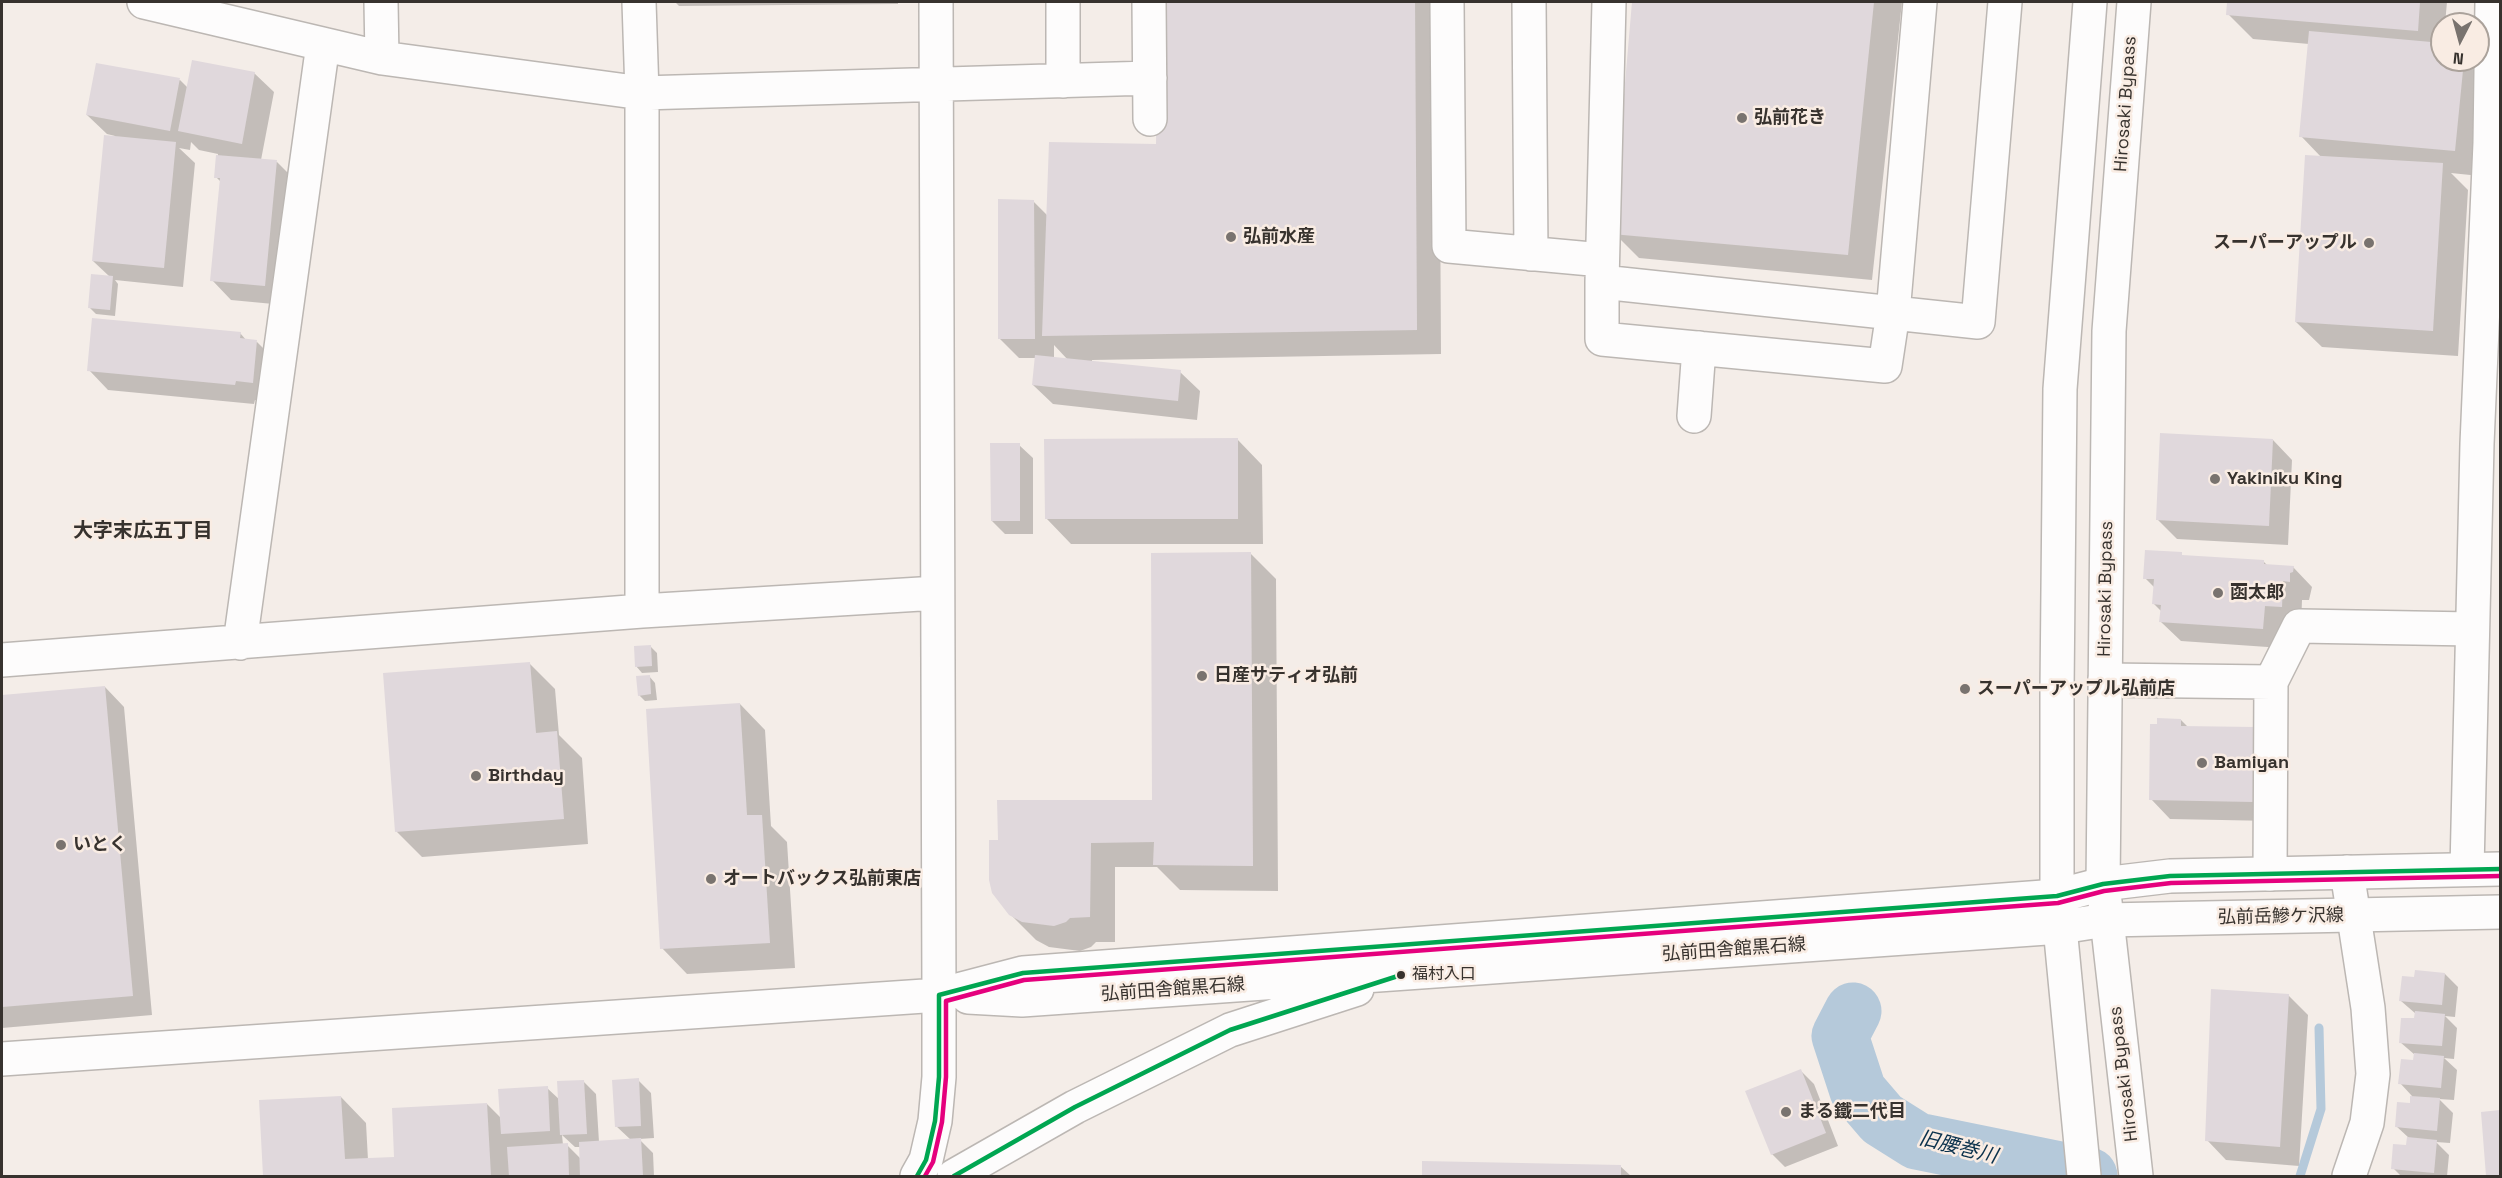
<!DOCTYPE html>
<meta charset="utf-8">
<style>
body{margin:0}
#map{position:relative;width:2502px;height:1178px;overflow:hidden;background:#f4ede8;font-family:"Space Grotesk",sans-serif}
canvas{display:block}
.frame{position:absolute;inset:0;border:3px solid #37322e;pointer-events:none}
.north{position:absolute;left:2430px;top:12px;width:60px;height:60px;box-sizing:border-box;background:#f9ece3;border:2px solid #aba29b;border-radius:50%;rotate:186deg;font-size:16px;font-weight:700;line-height:24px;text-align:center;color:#37322e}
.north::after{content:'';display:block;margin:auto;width:21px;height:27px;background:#79736f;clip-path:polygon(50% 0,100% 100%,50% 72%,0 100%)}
</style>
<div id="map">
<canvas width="2502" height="1178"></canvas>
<div class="frame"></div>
<div class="north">N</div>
</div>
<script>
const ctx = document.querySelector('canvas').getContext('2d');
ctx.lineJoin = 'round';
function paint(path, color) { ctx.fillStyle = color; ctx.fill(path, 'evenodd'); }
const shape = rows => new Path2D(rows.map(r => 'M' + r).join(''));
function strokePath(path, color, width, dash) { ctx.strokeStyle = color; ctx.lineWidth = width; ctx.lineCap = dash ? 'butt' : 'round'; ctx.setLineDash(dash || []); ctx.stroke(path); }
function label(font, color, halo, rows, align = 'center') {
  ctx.font = font + ' "Space Grotesk","Noto Sans JP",sans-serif'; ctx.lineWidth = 5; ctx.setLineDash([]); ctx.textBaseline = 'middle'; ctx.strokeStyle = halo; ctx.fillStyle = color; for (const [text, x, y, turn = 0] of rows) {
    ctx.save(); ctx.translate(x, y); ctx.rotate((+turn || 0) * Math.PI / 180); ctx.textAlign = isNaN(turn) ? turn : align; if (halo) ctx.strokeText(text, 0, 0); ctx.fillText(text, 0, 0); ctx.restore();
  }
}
paint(shape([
 [675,2,898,2,898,4,679,6],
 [1160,2,1439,2,1441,354,1092,360,1092,362,1180,372,1200,391,1197,420,1053,404,1033,385,1037,358,1019,358,1000,339,1033,201,1048,216,1158,145],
 [1054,345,1068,360,1054,358],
 [1633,2,1902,2,1872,280,1639,258,1614,233],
 [2229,2,2447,2,2445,24,2442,24,2442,60,2478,60,2480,176,2451,173,2468,190,2458,356,2322,347,2296,322,2322,158,2301,136,2309,44,2253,39,2228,14],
 [254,73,274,92,261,160,277,162,296,181,284,305,231,300,212,280,221,182,216,177,218,154,199,150,191,142,190,150,179,148,195,163,183,287,115,280,118,284,115,316,96,314,90,308,110,277,93,261,115,136,107,134,87,115,180,80,188,88],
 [240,333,247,341,257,342,276,361,272,402,255,400,254,404,108,390,89,370],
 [1237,439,1262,465,1263,544,1071,544,1046,518],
 [2273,440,2292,460,2288,545,2177,539,2158,520],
 [1019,445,1033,458,1033,534,1005,534,992,521],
 [1250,553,1276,579,1278,891,1180,890,1157,867,1115,867,1115,942,1096,942,1091,947,1080,951,1049,947,1036,940,1010,914,1000,842,1154,801],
 [2181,554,2184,557,2263,561,2267,565,2293,567,2312,587,2309,600,2302,600,2301,626,2282,648,2181,641,2161,622,2162,612,2154,604,2155,588,2145,578],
 [651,647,657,653,658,672,642,673,636,666],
 [530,664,555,689,559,735,582,758,588,844,422,857,396,831],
 [649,676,655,683,657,700,645,701,639,695],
 [105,687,124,707,152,1015,2,1028,2,697],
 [740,704,765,730,771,826,787,842,795,968,687,974,662,948],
 [2181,720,2188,727,2273,821,2170,819,2151,799],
 [2445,974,2458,987,2455,1017,2445,1016,2457,1028,2454,1059,2444,1058,2457,1070,2454,1100,2439,1099,2453,1113,2450,1143,2436,1142,2449,1155,2447,1176,2401,1176,2393,1168,2408,1146,2409,1138,2396,1126,2411,1105,2412,1096,2400,1083,2415,1062,2415,1055,2400,1042,2415,1020,2416,1014,2401,1001,2416,979],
 [2288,995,2308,1015,2299,1166,2226,1160,2207,1140],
 [1801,1071,1814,1084,1838,1146,1785,1167,1772,1154],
 [638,1080,651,1093,654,1138,639,1139,653,1153,654,1176,264,1176,260,1102,341,1097,366,1123,368,1160,396,1158,487,1104,502,1119,547,1088,560,1100,583,1081,596,1094,599,1142,631,1140,616,1126],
 [562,1135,575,1147,580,1147,581,1159,567,1145,563,1145],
 [2500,1112,2500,1176,2488,1176,2483,1113],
 [1424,1162,1620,1166,1631,1176,1423,1176]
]), '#0003');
strokePath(shape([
 [2300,1176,2321,1109,2319,1028]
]), '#b5c9da', 9);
strokePath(shape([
 [1853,1011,1840,1036,1858,1091,1882,1119,1917,1141,2089,1176]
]), '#b5c9da', 57);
paint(shape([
 [1158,2,1415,2,1417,330,1042,336,1049,142,1156,144],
 [1632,2,1874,2,1848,255,1612,234],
 [2227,2,2420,2,2418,31,2226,15],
 [2309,31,2442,43,2442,60,2464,60,2455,151,2299,137],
 [192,60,255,72,242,144,178,131],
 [96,63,180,78,170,131,86,115],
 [104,135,176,142,164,268,92,261],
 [216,155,277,160,265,286,210,281,220,178,214,178],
 [2305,155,2443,163,2433,331,2295,322],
 [998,199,1034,200,1035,339,998,339],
 [91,274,113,276,110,310,88,308],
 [92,318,241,332,240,338,257,340,253,383,236,381,235,385,87,371],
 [1035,355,1181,370,1178,401,1032,385],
 [2160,433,2273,439,2269,526,2156,520],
 [1238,438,1238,519,1045,519,1044,439],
 [990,443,1020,443,1020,521,991,521],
 [2145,550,2182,552,2182,555,2264,560,2264,564,2294,566,2293,572,2290,573,2290,582,2283,581,2282,607,2265,606,2263,629,2159,622,2161,605,2152,604,2154,579,2143,579],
 [1251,552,1253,866,1153,865,1154,842,1091,843,1090,917,1070,918,1066,922,1054,926,1022,922,1009,915,992,893,989,880,989,840,998,840,997,800,1152,800,1151,553],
 [651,645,652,666,635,667,634,646],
 [530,662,536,733,557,731,564,819,395,832,383,673],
 [650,675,651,694,638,696,636,676],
 [105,686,133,996,2,1007,2,695],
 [740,703,747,815,762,815,770,943,660,949,646,709],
 [2157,718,2181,719,2181,726,2255,727,2254,802,2149,800,2150,724,2157,724],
 [2415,970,2445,973,2442,1005,2399,1001,2402,976,2414,977],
 [2211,989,2289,994,2280,1147,2205,1141],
 [2415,1011,2445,1014,2442,1046,2399,1043,2401,1018,2414,1018],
 [2414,1053,2444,1056,2441,1088,2398,1084,2401,1059,2413,1060],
 [1801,1069,1826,1133,1771,1155,1745,1091],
 [639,1078,641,1126,615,1127,612,1080],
 [584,1080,587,1134,560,1135,557,1081],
 [548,1086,550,1131,501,1134,498,1089],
 [341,1096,345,1159,394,1157,392,1108,487,1103,491,1176,263,1176,259,1100],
 [2410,1096,2440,1098,2437,1131,2395,1127,2397,1102,2410,1103],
 [2500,1110,2500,1176,2486,1176,2481,1112],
 [2407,1137,2437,1140,2434,1173,2391,1169,2393,1144,2406,1145],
 [641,1138,643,1176,580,1176,579,1142],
 [568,1143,569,1176,509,1176,507,1147],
 [1422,1161,1621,1165,1621,1176,1422,1176]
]), '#e0d8dc');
const minor = shape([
 [144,2,382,58,642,93,1150,78],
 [381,2,382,58],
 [639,2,642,93,642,611],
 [1149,2,1150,119],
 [1447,2,1449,246,1602,260],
 [1529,2,1531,254],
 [1609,2,1602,282,1978,322,2005,2],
 [1063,81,1063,2],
 [1602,282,1602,339,1885,366,1893,313,1920,2],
 [1694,416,1699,348],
 [240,643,323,44],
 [2,660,642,611,937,593],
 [2105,680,2271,682,2299,626,2472,629],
 [2467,869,2477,444,2490,143,2492,2],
 [2347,872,2368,1008,2373,1074,2367,1123,2349,1176],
 [2270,874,2271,682],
 [2,1059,939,995,936,2]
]);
const major = shape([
 [939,995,1023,973,2057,896,2103,884,2170,876,2500,869],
 [968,997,1022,1000,2061,927,2106,920,2500,912],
 [917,1176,926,1160,935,1121,939,1077,939,995],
 [954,1176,1075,1107,1230,1030,1357,989]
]);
const highway = shape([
 [2134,2,2109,331,2103,884,2136,1176],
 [2084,1176,2057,896,2057,690,2060,389,2090,2]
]);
strokePath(minor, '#bcb7b3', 36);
strokePath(major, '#bcb7b3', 36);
strokePath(highway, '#bcb7b3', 36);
strokePath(minor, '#fdfcfc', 33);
strokePath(major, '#fdfcfc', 33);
strokePath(highway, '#fdfcfc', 33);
strokePath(shape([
 [917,1176,926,1160,935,1121,939,1077,939,995,1023,973,2057,896,2103,884,2170,876,2500,869],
 [954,1176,1075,1107,1230,1030,1401,975]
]), '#00a651', 4.5);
strokePath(shape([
 [925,1176,933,1162,942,1122,946,1077,946,1001,1024,980,2058,903,2104,891,2171,883,2500,876]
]), '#e5007d', 4.5);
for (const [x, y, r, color] of [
 [1742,118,6,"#79736f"],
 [1231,237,6,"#79736f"],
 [2369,243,6,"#79736f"],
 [2215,479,6,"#79736f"],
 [2218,593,6,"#79736f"],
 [1202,676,6,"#79736f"],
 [1965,689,6,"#79736f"],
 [2202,763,6,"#79736f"],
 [476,776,6,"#79736f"],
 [61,845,6,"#79736f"],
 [711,879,6,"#79736f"],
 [1401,975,5,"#37322e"],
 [1786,1112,6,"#79736f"]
]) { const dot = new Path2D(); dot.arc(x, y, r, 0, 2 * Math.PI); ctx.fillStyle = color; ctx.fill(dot); strokePath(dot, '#f9ece3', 2); }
label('16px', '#37322e', '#f9ece3', [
 ["福村入口",1412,975]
], 'left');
label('18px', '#37322e', '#f9ece3', [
 ["Hirosaki Bypass",2126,104,-86],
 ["Hirosaki Bypass",2106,589,-89],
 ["弘前岳鰺ケ沢線",2281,917,-1],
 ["弘前田舎館黒石線",1734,950,-4],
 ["弘前田舎館黒石線",1173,990,-4],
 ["Hirosaki Bypass",2124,1074,-97]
]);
label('bold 18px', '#37322e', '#f9ece3', [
 ["弘前花き",1754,118],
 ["弘前水産",1243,237],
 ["スーパーアップル",2357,243,"right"],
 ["Yakiniku King",2227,479],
 ["函太郎",2230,593],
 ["日産サティオ弘前",1214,676],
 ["スーパーアップル弘前店",1977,689],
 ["Bamiyan",2214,763],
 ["Birthday",488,776],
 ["いとく",73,845],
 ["オートバックス弘前東店",723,879],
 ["まる鐵二代目",1798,1112]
], 'left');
label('bold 20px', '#37322e', '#f9ece3', [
 ["大字末広五丁目",143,532]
]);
label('italic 20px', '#0a314c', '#f9ece3', [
 ["旧腰巻川",1958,1148,14]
]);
</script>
